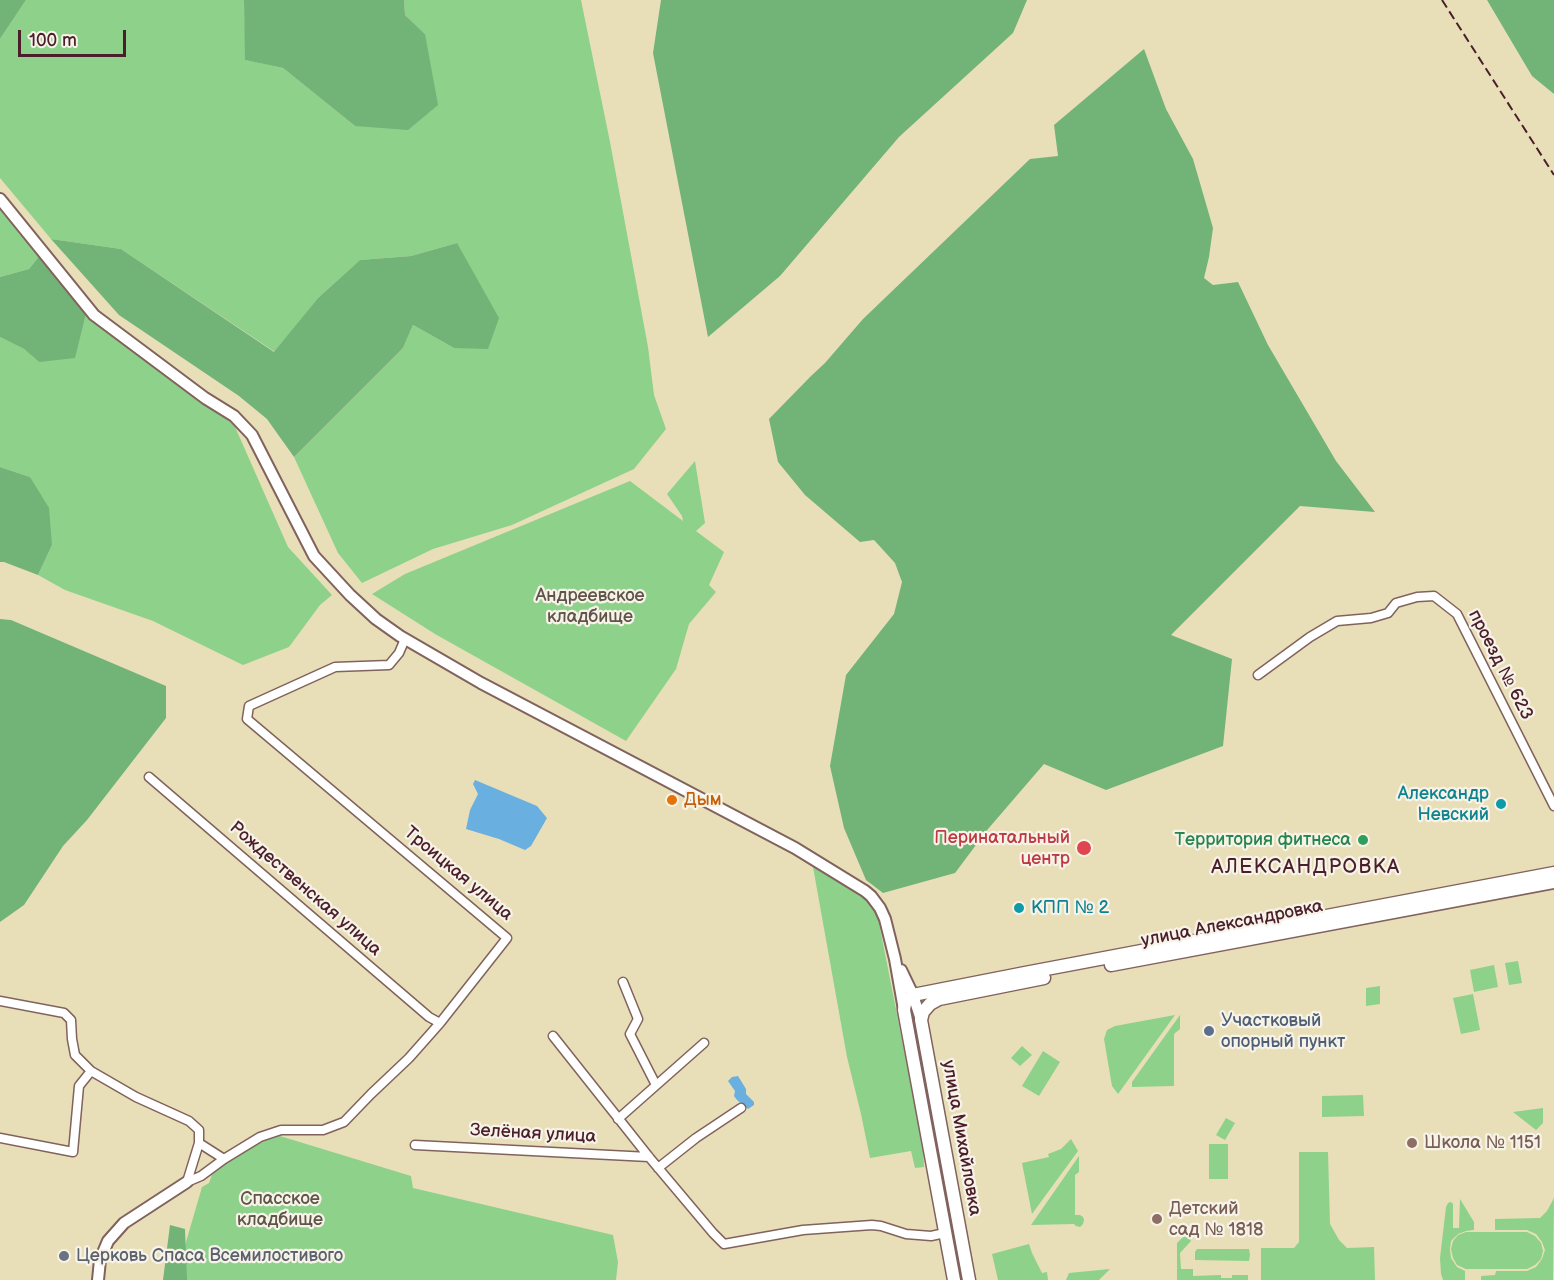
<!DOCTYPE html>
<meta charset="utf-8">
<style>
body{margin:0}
#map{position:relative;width:1554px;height:1280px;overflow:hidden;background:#e8dfb9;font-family:"Balsamiq Sans",sans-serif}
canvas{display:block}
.scale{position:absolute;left:18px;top:30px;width:108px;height:27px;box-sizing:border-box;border:3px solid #4a1f2b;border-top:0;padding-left:8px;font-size:18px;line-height:21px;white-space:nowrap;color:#4a1f2b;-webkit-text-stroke:4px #f7f3e8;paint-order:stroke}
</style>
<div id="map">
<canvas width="1554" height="1280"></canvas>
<div class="scale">100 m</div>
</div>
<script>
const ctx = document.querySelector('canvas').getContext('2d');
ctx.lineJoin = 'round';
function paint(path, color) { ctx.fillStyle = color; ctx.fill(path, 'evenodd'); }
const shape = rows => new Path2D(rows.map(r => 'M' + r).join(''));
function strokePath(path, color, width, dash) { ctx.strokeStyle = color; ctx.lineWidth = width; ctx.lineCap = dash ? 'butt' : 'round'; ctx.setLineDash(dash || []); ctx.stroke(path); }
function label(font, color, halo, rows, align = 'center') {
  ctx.font = font + ' "Balsamiq Sans",sans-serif'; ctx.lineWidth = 4.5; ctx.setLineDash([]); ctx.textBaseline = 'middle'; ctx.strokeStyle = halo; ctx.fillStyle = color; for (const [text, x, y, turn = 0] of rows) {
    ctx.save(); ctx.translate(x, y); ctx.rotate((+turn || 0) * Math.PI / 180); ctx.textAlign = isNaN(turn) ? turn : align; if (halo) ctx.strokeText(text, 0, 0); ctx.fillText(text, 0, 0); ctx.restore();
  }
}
paint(shape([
 [26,0,244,0,246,60,283,68,355,126,425,34,405,15,404,0,581,0,610,142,648,347,654,395,666,429,634,469,512,525,433,549,362,583,338,553,294,457,403,348,413,325,454,348,457,243,411,256,360,260,318,298,275,352,121,249,51,239,0,178,0,39],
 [0,203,40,255,29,269,0,277],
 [86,313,232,420,288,547,332,595,320,605,289,647,243,665,153,621,65,590,38,575,52,545,30,477,0,467,0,337,24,349,39,362],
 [695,461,705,523,696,531,724,552,709,585,716,592,689,624,676,669,626,741,435,634,372,594,405,574,630,481,683,521,682,516,667,494],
 [813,867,823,869,860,892,868,900,878,918,923,1146,924,1167,915,1168,911,1151,870,1158,861,1114,847,1057],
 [1518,961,1522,983,1509,985,1505,963],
 [1494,965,1498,987,1474,992,1470,970],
 [1380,986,1380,1004,1366,1006,1366,988],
 [1473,994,1480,1030,1461,1034,1453,998],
 [911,1009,913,1010,932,1111,928,1111,910,1010],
 [1175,1015,1118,1094,1112,1086,1104,1039,1107,1030,1115,1026],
 [1180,1015,1180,1029,1174,1034,1174,1086,1132,1087,1132,1082],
 [1022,1046,1032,1055,1020,1066,1011,1058],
 [1043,1051,1060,1062,1039,1096,1022,1086],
 [1363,1095,1364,1116,1322,1117,1322,1096],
 [1543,1108,1543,1123,1536,1130,1513,1112],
 [934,1117,963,1280,958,1280,929,1118],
 [1226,1118,1235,1123,1225,1140,1216,1135],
 [280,1136,411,1176,413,1188,613,1235,618,1262,616,1280,175,1280,202,1187,209,1183,213,1172,245,1148],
 [1071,1139,1078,1151,1032,1214,1022,1163,1049,1157,1048,1154,1061,1149],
 [1209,1144,1228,1144,1228,1179,1209,1179],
 [1299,1152,1328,1152,1330,1224,1339,1240,1347,1248,1374,1247,1375,1280,1261,1280,1261,1248,1294,1248,1299,1242],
 [1079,1156,1079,1172,1075,1175,1075,1215,1080,1215,1083,1217,1084,1220,1083,1224,1080,1227,1076,1226,1074,1224,1031,1225],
 [1554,1198,1553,1280,1481,1280,1481,1276,1495,1275,1496,1271,1527,1271,1536,1267,1542,1259,1545,1250,1542,1242,1536,1234,1527,1230,1495,1230,1495,1219,1540,1218,1547,1211],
 [1460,1199,1474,1222,1474,1230,1466,1231,1458,1234,1451,1241,1450,1249,1451,1258,1457,1267,1465,1271,1465,1280,1443,1280,1441,1274,1440,1258,1446,1207,1448,1203,1451,1202,1453,1204,1453,1228,1459,1228],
 [1188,1232,1191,1241,1180,1253,1181,1269,1193,1269,1193,1276,1221,1275,1221,1278,1232,1278,1232,1275,1248,1275,1248,1280,1177,1280,1177,1243],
 [1466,1232,1527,1232,1535,1236,1541,1243,1543,1251,1541,1259,1535,1265,1527,1269,1466,1269,1457,1265,1453,1258,1451,1249,1453,1241,1458,1235],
 [1029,1244,1032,1253,1042,1273,1047,1272,1048,1280,998,1280,992,1254],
 [1197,1249,1249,1249,1250,1255,1249,1261,1195,1260,1195,1252],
 [1110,1269,1099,1280,1066,1280,1069,1273]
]), '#8dd18b');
paint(shape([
 [0,0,26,0,0,39],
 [244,0,404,0,405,15,425,34,438,105,408,130,355,126,283,68,245,60],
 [661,0,1027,0,1013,33,899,137,780,276,708,337,653,53],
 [1487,0,1554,0,1554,94,1532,76],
 [1144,49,1166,109,1193,159,1213,228,1209,257,1204,278,1213,285,1238,282,1268,345,1336,461,1375,512,1300,506,1171,635,1232,659,1223,746,1106,790,1044,764,988,829,955,873,883,893,866,880,844,828,830,766,846,675,894,614,902,582,895,563,874,540,860,542,805,495,778,462,769,419,811,376,825,363,863,319,1030,159,1058,156,1054,125],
 [51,239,121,249,274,352,318,298,360,260,411,256,457,243,499,318,488,349,454,348,413,325,403,348,294,457,267,419,239,396,119,315],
 [40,255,86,313,75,358,39,362,24,349,0,337,0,277,29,269],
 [0,467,30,477,49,508,52,545,38,575,4,562,0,562],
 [0,619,11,620,166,686,166,718,87,820,63,846,24,905,0,922],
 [170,1225,185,1229,187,1280,163,1280]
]), '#72b377');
paint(shape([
 [475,780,537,806,547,818,531,846,525,850,499,839,466,829,470,810,478,794,473,784],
 [738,1076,746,1089,746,1094,754,1102,754,1105,748,1109,737,1100,734,1096,735,1091,728,1081,732,1077]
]), '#69afdf');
const minor = shape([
 [1258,675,1310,637,1337,621,1371,618,1388,613,1396,603,1417,597,1434,596,1457,614,1554,806],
 [149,777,429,1017,440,1023],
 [623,982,638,1019,630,1034,656,1085],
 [0,1001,64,1013,71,1020,72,1039,75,1055,91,1071,136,1097,189,1121,199,1130,199,1143,187,1182],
 [553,1036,649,1157,713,1233,724,1244,803,1230,872,1225,881,1226,906,1234,931,1236,945,1233],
 [618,1119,704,1043],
 [0,1138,73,1152,79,1086,91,1071],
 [199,1143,224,1159],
 [415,1145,649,1157],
 [658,1168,696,1138,741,1108],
 [187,1182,201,1176,224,1159,260,1137,281,1130,323,1130,344,1122,371,1094,409,1058,440,1023,507,938,247,719,249,706,335,667,389,665,399,653,405,639]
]);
const tertiary = shape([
 [0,199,94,315,205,398,234,416,252,435,314,556,350,595,376,619,400,636,481,683,795,848,865,891,871,896,880,908,885,919,895,959,904,1010],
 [901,970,913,995,921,1020],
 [98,1280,100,1260,108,1241,124,1223,187,1182]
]);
const secondary = shape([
 [1111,965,1554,882],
 [954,1280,904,1010,905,1004,909,998,913,995,1025,973,1554,873],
 [969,1280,921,1020,923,1012,930,1004,939,999,1044,978]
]);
strokePath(minor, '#81625d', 11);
strokePath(tertiary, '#81625d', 14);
strokePath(secondary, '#81625d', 15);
strokePath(minor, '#fff', 8);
strokePath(tertiary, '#fff', 10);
strokePath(secondary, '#fff', 12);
strokePath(shape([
 [1442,0,1554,175]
]), '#4a1f2b', 2, [9, 4.5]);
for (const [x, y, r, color] of [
 [672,800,6,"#e8710a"],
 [1501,804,6,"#0f9aa8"],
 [1363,840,6,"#2e9e5b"],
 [1084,848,8,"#e0444e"],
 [1019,908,6,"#0f9aa8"],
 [1209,1031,6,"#5c6f8a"],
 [1412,1143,6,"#8d6e63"],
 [1157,1219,6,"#8d6e63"],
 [64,1256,6,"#6b7280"]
]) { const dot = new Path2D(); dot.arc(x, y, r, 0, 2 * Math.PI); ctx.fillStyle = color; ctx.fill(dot); strokePath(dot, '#f7f3e8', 2); }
label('18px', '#5e5448', '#f7f3e8', [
 ["Андреевское",590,596],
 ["кладбище",590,617],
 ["Спасское",280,1199],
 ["кладбище",280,1220]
]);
label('18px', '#4a1f2b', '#f7f3e8', [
 ["проезд № 623",1500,665,63],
 ["Троицкая улица",458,874,40],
 ["Рождественская улица",305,889,41],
 ["улица Александровка",1232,924,-11],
 ["Зелёная улица",533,1134,3],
 ["улица Михайловка",961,1138,80]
]);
label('18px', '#0d838f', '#f7f3e8', [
 ["Александр",1489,794],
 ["Невский",1489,815],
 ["КПП № 2",1031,908,"left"]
], 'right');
label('18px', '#c56008', '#f7f3e8', [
 ["Дым",684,800]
], 'left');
label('18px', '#be3a42', '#f7f3e8', [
 ["Перинатальный",1070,838],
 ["центр",1070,859]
], 'right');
label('18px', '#27864d', '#f7f3e8', [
 ["Территория фитнеса",1351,840]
], 'right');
label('18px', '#4e5e75', '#f7f3e8', [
 ["Участковый",1221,1021],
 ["опорный пункт",1221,1042]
], 'left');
label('18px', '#785e54', '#f7f3e8', [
 ["Школа № 1151",1424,1143],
 ["Детский",1169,1209],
 ["сад № 1818",1169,1230]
], 'left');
label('18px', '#5b616d', '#f7f3e8', [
 ["Церковь Спаса Всемилостивого",76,1256]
], 'left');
ctx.letterSpacing = '1.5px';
label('20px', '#4a1f2b', '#f7f3e8', [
 ["АЛЕКСАНДРОВКА",1306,868]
]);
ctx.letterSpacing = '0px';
</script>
